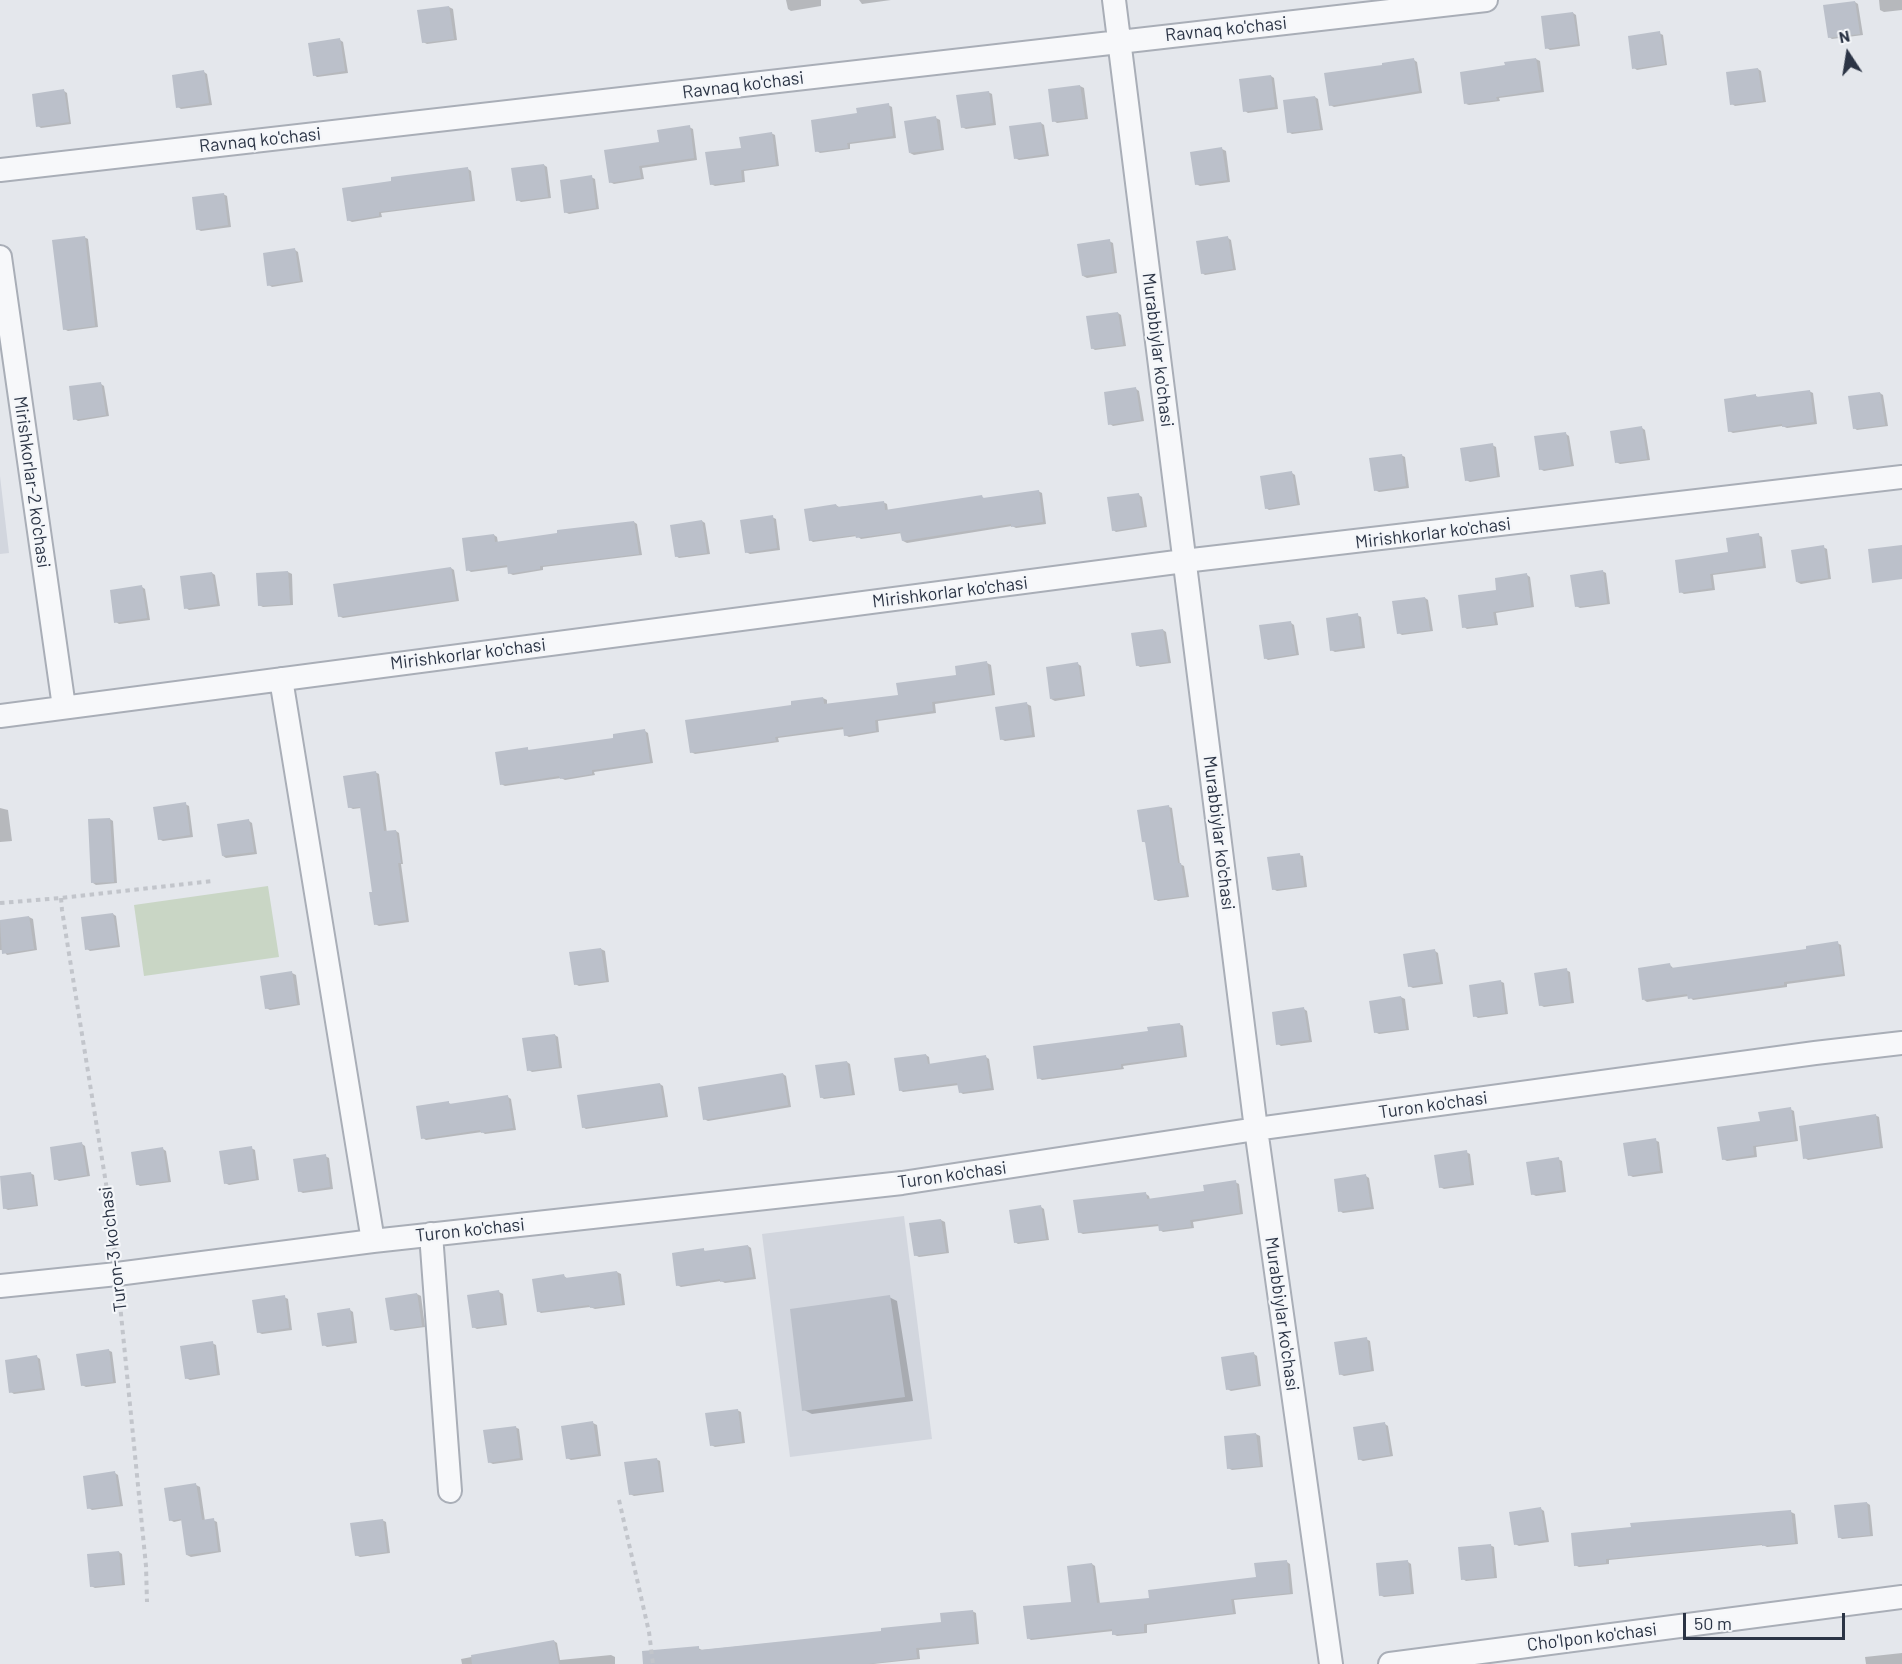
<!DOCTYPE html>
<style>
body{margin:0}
#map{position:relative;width:1902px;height:1664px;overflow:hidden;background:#e4e7ec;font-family:Barlow,sans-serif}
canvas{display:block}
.north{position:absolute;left:1818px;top:24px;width:60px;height:60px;-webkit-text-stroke:4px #f4f6f9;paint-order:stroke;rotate:348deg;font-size:16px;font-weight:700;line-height:24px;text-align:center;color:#2b3445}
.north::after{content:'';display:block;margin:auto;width:21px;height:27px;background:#2b3445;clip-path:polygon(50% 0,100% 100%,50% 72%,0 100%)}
.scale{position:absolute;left:1683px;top:1613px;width:162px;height:27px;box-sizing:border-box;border:3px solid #2b3445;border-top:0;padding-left:8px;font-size:18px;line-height:21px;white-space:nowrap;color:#2b3445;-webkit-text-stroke:4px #f4f6f9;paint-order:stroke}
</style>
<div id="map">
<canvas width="1902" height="1664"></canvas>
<div class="north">N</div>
<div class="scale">50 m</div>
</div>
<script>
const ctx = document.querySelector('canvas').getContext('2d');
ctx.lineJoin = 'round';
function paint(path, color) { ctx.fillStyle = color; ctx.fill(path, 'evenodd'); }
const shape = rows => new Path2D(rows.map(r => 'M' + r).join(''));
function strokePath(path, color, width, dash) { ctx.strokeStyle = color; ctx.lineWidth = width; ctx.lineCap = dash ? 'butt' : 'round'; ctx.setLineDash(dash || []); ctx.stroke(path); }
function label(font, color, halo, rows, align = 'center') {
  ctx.font = font + ' Barlow,sans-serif'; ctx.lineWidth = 4.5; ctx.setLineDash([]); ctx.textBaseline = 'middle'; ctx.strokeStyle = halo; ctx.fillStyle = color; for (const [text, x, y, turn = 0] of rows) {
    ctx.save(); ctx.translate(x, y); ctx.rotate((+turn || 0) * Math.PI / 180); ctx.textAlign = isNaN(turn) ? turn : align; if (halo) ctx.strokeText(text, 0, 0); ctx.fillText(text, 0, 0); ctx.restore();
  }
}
paint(shape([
 [0,476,9,553,0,554],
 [904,1216,932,1439,790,1457,762,1234]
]), '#d2d6de');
paint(shape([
 [268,886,279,957,144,976,134,905]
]), '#c9d6c5');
paint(shape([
 [786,0,821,0,821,6,791,11,788,9],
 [859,0,891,0,862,4],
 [1879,0,1902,0,1902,10,1884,12,1880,10],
 [1855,2,1858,4,1863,35,1832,39,1829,37],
 [449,7,453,9,457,40,427,44,423,42],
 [1573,13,1576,15,1580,46,1550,50,1547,48],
 [1659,33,1663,35,1667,65,1637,70,1634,68],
 [340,40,343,42,348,73,317,77,314,75],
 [1536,59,1540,61,1544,92,1499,98,1500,101,1469,105,1466,104,1506,66],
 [1414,60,1417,62,1422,93,1334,107,1330,105],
 [1758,69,1761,71,1766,102,1735,106,1732,104],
 [204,72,207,74,212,105,181,109,178,107],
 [1271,76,1274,78,1278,109,1248,113,1245,111],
 [1080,86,1084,88,1088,119,1057,123,1054,121],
 [64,91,67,93,71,124,41,128,38,126],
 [988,92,992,94,996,125,966,129,962,127],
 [1315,97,1318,99,1323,130,1292,134,1289,132],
 [888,105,892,107,896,138,850,144,850,149,820,153,817,151,859,114],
 [936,118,940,120,944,150,914,155,910,153],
 [1041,123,1044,125,1049,156,1019,160,1015,158],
 [689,127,693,129,697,160,642,168,644,179,614,184,610,182,661,143],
 [771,133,775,135,779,166,744,171,745,182,715,186,711,184,743,149],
 [1222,149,1226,151,1230,182,1200,186,1196,184],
 [544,165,547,167,551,198,521,202,518,200],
 [468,169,471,171,475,201,381,213,382,217,352,222,348,220],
 [591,177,595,179,599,209,569,214,565,212],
 [223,194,227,196,231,227,201,231,197,229],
 [84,237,88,239,98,327,68,331,64,329],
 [1228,238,1231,240,1236,270,1205,275,1202,273],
 [1109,241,1113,243,1117,273,1087,278,1083,276],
 [295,250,298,252,303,282,272,287,269,285],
 [1118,313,1121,315,1126,346,1095,350,1092,348],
 [101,384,104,386,109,416,78,421,75,419],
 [1136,389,1139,391,1144,421,1113,426,1110,424],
 [1809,391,1813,393,1817,424,1787,428,1782,426,1733,433,1729,431,1756,396,1760,398],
 [1880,393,1883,395,1888,426,1857,430,1854,428],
 [1642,428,1645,430,1650,460,1620,464,1616,462],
 [1566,434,1569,436,1574,466,1544,471,1540,469],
 [1492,445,1496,447,1500,477,1470,482,1466,480],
 [1401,455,1405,457,1409,488,1379,492,1375,490],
 [1292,473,1295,475,1300,505,1269,510,1266,508],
 [1038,491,1042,493,1046,524,1016,528,1012,526,907,543,903,541,902,533,861,539,857,536,813,542,810,540,836,505,839,507,883,502,887,504,888,511,982,497,986,499],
 [1139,495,1142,497,1147,527,1116,532,1113,530],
 [772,517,776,519,780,550,750,554,746,552],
 [702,521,705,523,710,554,679,558,676,556],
 [634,522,637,524,642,555,543,567,543,570,513,575,509,573,509,567,471,572,468,570,494,535,497,537,498,543],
 [1758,535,1762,537,1766,568,1713,575,1715,590,1684,594,1681,592,1730,553],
 [1823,547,1827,549,1831,579,1801,584,1797,582],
 [451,568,454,570,459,601,343,618,339,616],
 [1602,571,1606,573,1610,604,1580,608,1576,606],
 [288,572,292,574,293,605,263,607,259,605],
 [212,573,215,575,220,606,189,610,186,608],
 [1527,575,1530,577,1534,607,1496,613,1498,625,1467,629,1464,627],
 [142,587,145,589,150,620,119,624,116,622],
 [1425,598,1428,600,1433,631,1402,635,1399,633],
 [1357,615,1361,617,1365,648,1335,652,1331,650],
 [1291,623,1294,625,1299,655,1268,660,1265,658],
 [1163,630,1166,632,1171,663,1140,667,1137,665],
 [987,663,991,665,995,695,935,704,936,713,878,721,879,732,849,737,845,735,845,729,778,738,779,742,695,754,691,752,793,706,823,698,827,700,827,706,900,696,958,676],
 [1078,664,1081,666,1085,696,1055,701,1051,699],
 [1027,704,1031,706,1035,737,1005,741,1001,739],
 [645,731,648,733,653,763,594,772,595,775,565,780,561,778,505,786,501,784,527,749,531,751,615,739],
 [375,772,379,774,387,833,396,831,399,833,403,864,401,864,409,922,379,926,375,924,374,893,361,808,353,809,349,807],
 [185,804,189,806,193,837,163,841,159,839],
 [1169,807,1172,808,1180,864,1184,866,1189,897,1158,901,1155,899,1147,844,1143,841],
 [0,808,8,810,12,841,0,842],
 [110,819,113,821,117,883,96,885,93,883],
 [249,821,252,823,257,854,226,858,223,856],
 [1299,855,1303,856,1307,887,1277,891,1273,889],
 [113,914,116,916,120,947,90,951,87,949],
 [29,917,33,919,37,950,7,955,3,950,0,950,0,921],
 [1837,943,1841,945,1845,976,1787,984,1787,987,1693,1000,1689,996,1647,1002,1644,1000,1670,965,1674,969,1808,950],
 [601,949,605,951,609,982,579,986,575,984],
 [1435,951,1438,953,1443,984,1413,988,1409,986],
 [1566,970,1570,972,1574,1003,1544,1007,1540,1005],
 [292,973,296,975,300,1005,270,1010,266,1008],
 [1500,981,1504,983,1508,1014,1478,1018,1475,1016],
 [1401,997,1405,999,1409,1030,1379,1034,1375,1032],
 [1304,1009,1307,1011,1312,1042,1281,1046,1278,1044],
 [1179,1024,1183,1026,1187,1057,1123,1066,1124,1069,1042,1080,1039,1078,1149,1032],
 [555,1035,558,1037,562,1068,532,1072,529,1070],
 [926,1055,929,1057,930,1065,986,1057,989,1059,994,1090,963,1094,960,1092,959,1085,903,1092,900,1090],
 [847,1062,850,1064,855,1095,824,1099,821,1097],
 [783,1074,786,1076,791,1107,708,1121,704,1119],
 [660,1084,663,1086,668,1117,586,1129,583,1127],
 [508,1097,511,1099,516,1130,485,1134,482,1132,426,1140,423,1138,449,1103,452,1105],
 [1790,1109,1794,1111,1798,1141,1756,1147,1757,1157,1727,1161,1723,1159,1761,1122],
 [1875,1115,1879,1117,1883,1148,1808,1160,1805,1158],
 [1655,1140,1659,1142,1663,1173,1633,1177,1629,1175],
 [82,1144,85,1146,90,1176,59,1181,56,1179],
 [251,1148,255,1150,259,1180,229,1185,225,1183],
 [163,1149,166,1151,171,1182,140,1186,137,1184],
 [1466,1152,1470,1154,1474,1185,1444,1189,1440,1187],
 [325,1156,329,1158,333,1189,303,1193,299,1191],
 [1558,1159,1562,1161,1566,1192,1536,1196,1532,1194],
 [30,1173,34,1175,38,1206,8,1210,4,1208],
 [1366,1176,1369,1178,1374,1209,1343,1213,1340,1211],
 [1235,1182,1239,1184,1243,1214,1193,1222,1194,1228,1163,1232,1160,1230,1159,1226,1083,1234,1079,1232,1146,1194,1149,1196,1150,1200,1206,1192],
 [1041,1207,1044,1209,1049,1240,1018,1244,1015,1242],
 [941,1220,945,1222,949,1253,919,1257,915,1255],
 [748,1246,751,1248,756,1279,725,1283,721,1281,681,1287,677,1285,703,1250,708,1252],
 [617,1272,621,1274,625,1305,595,1309,590,1307,541,1313,538,1311,564,1276,568,1279],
 [499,1292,503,1294,507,1325,477,1329,473,1327],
 [417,1294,421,1296,425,1327,395,1331,391,1329],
 [284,1297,288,1299,292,1330,262,1334,258,1332],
 [889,1297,897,1301,913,1401,812,1414,804,1410],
 [350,1310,353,1312,357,1343,327,1347,324,1345],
 [1366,1339,1370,1341,1374,1371,1344,1376,1340,1374],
 [212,1343,216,1345,220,1375,190,1380,186,1378],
 [108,1350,112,1352,116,1383,86,1387,82,1385],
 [1254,1354,1257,1356,1261,1386,1231,1391,1227,1389],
 [37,1357,40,1359,45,1390,14,1394,11,1392],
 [737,1410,741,1412,745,1443,715,1447,711,1445],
 [593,1423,597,1425,601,1456,571,1460,567,1458],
 [1385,1424,1388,1426,1393,1456,1363,1461,1359,1459],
 [515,1427,519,1429,523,1460,493,1464,489,1462],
 [1256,1434,1260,1436,1263,1467,1232,1470,1228,1468],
 [656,1459,660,1461,664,1492,634,1496,630,1494],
 [115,1473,118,1475,123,1506,92,1510,89,1508],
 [196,1485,200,1487,205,1521,213,1520,217,1522,221,1552,191,1557,187,1555,183,1520,174,1522,170,1520],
 [1867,1503,1870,1505,1873,1536,1842,1539,1839,1537],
 [1541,1509,1544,1511,1549,1542,1519,1546,1515,1544],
 [1791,1512,1795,1514,1798,1544,1767,1547,1763,1545,1609,1560,1609,1564,1579,1567,1575,1565],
 [382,1520,386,1522,390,1553,360,1557,356,1555],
 [1490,1545,1494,1547,1497,1578,1466,1581,1463,1579],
 [119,1552,122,1554,125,1585,95,1588,91,1586],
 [1287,1562,1290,1564,1293,1594,1234,1600,1236,1614,1147,1625,1147,1633,1117,1636,1113,1634,1113,1631,1031,1640,1028,1638,1073,1603,1092,1564,1095,1566,1100,1604,1151,1599,1257,1579],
 [1408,1562,1411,1564,1414,1594,1384,1597,1380,1595],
 [972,1611,976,1613,979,1644,919,1650,920,1659,873,1664,669,1664,698,1648,702,1650,883,1632,943,1624],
 [554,1641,557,1643,560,1660,611,1655,615,1657,615,1664,462,1664,461,1659],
 [1902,1653,1902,1664,1866,1664,1865,1657]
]), '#0003');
paint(shape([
 [1855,1,1860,34,1828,38,1823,5],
 [449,6,454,39,422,43,417,10],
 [1573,12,1578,44,1545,49,1541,16],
 [1660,31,1665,64,1632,69,1628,36],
 [340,38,345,71,313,76,308,43],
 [1414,58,1419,91,1329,106,1324,73,1382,65,1382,63],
 [1536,58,1541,90,1496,97,1497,100,1464,104,1460,72,1505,65,1504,62],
 [1758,68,1763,101,1730,105,1726,72],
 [204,70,209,103,176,108,172,75],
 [1271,75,1275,107,1243,112,1239,79],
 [1080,85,1085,118,1052,122,1048,89],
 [64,89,69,122,36,127,32,94],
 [989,91,993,123,961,128,956,95],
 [1315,96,1320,129,1287,133,1283,100],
 [889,103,893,136,847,143,848,148,815,152,811,120,857,113,856,108],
 [936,116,941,149,909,153,904,121],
 [1041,122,1046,154,1014,159,1009,126],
 [690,125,694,158,639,166,641,178,609,183,604,150,659,142,657,130],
 [772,132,776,165,741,170,742,181,710,185,705,152,741,148,739,137],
 [1222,147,1227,180,1195,185,1190,152],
 [544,164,548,197,516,201,511,168],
 [468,167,472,200,379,212,379,216,347,221,342,188,391,181,391,177],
 [592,175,596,208,564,213,560,180],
 [224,193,228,225,196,230,192,197],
 [85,236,95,326,63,330,52,240],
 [1228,236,1233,269,1201,274,1196,241],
 [1110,239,1114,272,1082,276,1077,244],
 [295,248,300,281,267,286,263,253],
 [1118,312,1123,345,1091,349,1086,316],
 [101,382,106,415,73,420,69,386],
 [1136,387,1141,420,1108,425,1104,392],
 [1810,390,1814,422,1782,427,1782,424,1728,432,1724,399,1756,394,1756,397],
 [1880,392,1885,425,1853,429,1848,396],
 [1642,426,1647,459,1615,463,1610,431],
 [1566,432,1571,465,1539,470,1534,436],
 [1493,443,1497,476,1465,481,1460,448],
 [1402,454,1406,486,1374,491,1369,458],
 [1292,471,1297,504,1265,509,1260,476],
 [1039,490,1043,522,1011,527,1011,524,902,541,900,532,856,538,855,535,809,541,804,509,836,504,837,507,884,501,885,510,982,495,983,498],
 [1139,493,1144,526,1112,531,1107,497],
 [773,515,777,548,745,553,740,520],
 [702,520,707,553,675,557,670,525],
 [634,521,639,554,540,566,540,569,508,574,507,565,466,571,462,538,494,534,495,542,557,533,557,530],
 [1759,533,1763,566,1710,574,1712,588,1679,593,1675,560,1728,552,1726,538],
 [1824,545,1828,578,1796,582,1791,550],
 [1902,545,1902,579,1872,583,1868,549],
 [451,567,456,600,338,617,333,584],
 [1603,570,1607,603,1575,607,1570,575],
 [288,571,290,604,258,606,256,573],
 [212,572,217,604,184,609,180,576],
 [1527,573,1531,606,1493,612,1495,624,1462,628,1458,595,1496,590,1495,578],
 [142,585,147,618,114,623,110,590],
 [1425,597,1430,630,1397,634,1392,601],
 [1358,613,1362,646,1330,651,1326,618],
 [1291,621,1296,654,1264,659,1259,625],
 [1163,629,1168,662,1136,666,1131,633],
 [987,661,992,694,932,702,933,711,875,720,876,731,844,736,843,727,775,737,776,741,690,753,685,720,791,705,791,701,823,697,824,704,898,695,896,683,956,675,955,666],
 [1078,662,1083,695,1050,699,1046,667],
 [1027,702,1032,735,1000,740,995,707],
 [645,729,650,762,592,770,592,774,560,779,559,776,500,785,495,752,528,747,528,750,613,738,613,734],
 [376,771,384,831,396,830,401,863,398,863,406,920,374,925,369,892,372,892,360,807,348,808,343,776],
 [186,802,190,835,158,840,153,807],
 [1169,805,1178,863,1181,863,1186,896,1154,900,1145,842,1142,842,1137,810],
 [110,818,114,882,91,883,88,819],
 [249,819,254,852,222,856,217,824],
 [1300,853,1304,886,1272,890,1267,857],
 [113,913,118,945,85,950,81,917],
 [29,916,34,949,2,954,0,920],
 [1838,941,1843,974,1784,982,1784,985,1688,999,1687,994,1642,1000,1638,968,1670,963,1671,968,1806,949,1806,946],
 [601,948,606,981,574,985,569,952],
 [1435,949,1440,982,1408,987,1403,954],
 [1567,968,1571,1002,1539,1006,1534,973],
 [292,971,297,1004,265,1009,260,976],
 [1501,980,1505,1013,1473,1017,1469,985],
 [1401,996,1406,1029,1374,1033,1369,1001],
 [1304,1007,1309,1040,1276,1045,1272,1012],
 [1180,1023,1184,1056,1121,1064,1121,1068,1037,1079,1033,1046,1148,1031,1147,1027],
 [555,1034,559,1067,527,1071,522,1038],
 [926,1054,928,1064,986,1055,991,1088,959,1093,957,1083,899,1091,894,1058],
 [847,1061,852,1094,820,1098,815,1065],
 [783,1073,788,1105,703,1120,698,1087],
 [660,1083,665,1116,582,1128,577,1095],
 [508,1095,513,1128,481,1133,480,1130,421,1139,416,1106,449,1101,449,1104],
 [1791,1107,1795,1140,1753,1146,1754,1155,1722,1160,1717,1127,1760,1121,1758,1112],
 [1876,1114,1880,1147,1803,1159,1799,1126],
 [1656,1138,1660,1171,1628,1176,1623,1143],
 [82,1142,87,1175,54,1180,50,1147],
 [252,1146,256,1179,224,1184,219,1151],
 [163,1147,168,1181,136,1185,131,1152],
 [1467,1150,1471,1183,1439,1188,1434,1155],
 [326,1154,330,1187,298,1192,293,1159],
 [1559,1157,1563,1190,1531,1195,1526,1162],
 [31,1172,36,1205,3,1209,0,1176],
 [1366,1174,1371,1207,1338,1212,1334,1179],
 [1236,1180,1240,1213,1190,1220,1191,1227,1159,1231,1158,1224,1078,1233,1073,1200,1146,1192,1147,1199,1204,1191,1203,1185],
 [1041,1205,1046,1239,1014,1243,1009,1210],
 [941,1219,946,1252,914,1256,909,1223],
 [748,1245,753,1277,720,1282,720,1279,676,1286,672,1253,704,1248,704,1251],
 [617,1271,622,1304,590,1308,589,1305,537,1312,532,1279,564,1274,565,1278],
 [499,1290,504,1324,472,1328,467,1295],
 [417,1293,422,1326,390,1330,385,1298],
 [285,1295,289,1328,257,1333,252,1300],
 [890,1295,905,1397,802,1411,790,1309],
 [350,1308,354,1341,322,1346,317,1313],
 [1367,1337,1371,1370,1339,1375,1334,1342],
 [213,1341,217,1374,185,1379,180,1346],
 [109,1349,113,1382,81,1386,76,1354],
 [1254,1352,1258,1385,1226,1390,1221,1357],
 [37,1355,42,1388,9,1393,5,1360],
 [738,1409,742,1442,710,1446,705,1413],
 [593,1421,598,1454,566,1459,561,1426],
 [1385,1422,1390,1455,1358,1460,1353,1427],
 [516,1426,520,1458,488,1463,483,1430],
 [1256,1433,1260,1466,1227,1469,1224,1436],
 [657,1458,662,1491,629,1495,624,1462],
 [115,1471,120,1505,87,1509,83,1476],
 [196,1483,202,1520,214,1518,218,1551,186,1555,181,1519,169,1521,164,1488],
 [1867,1502,1870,1535,1838,1538,1834,1505],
 [1541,1507,1546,1540,1514,1545,1509,1512],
 [1791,1510,1795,1543,1762,1546,1762,1544,1606,1559,1606,1563,1574,1566,1571,1533,1631,1527,1630,1523],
 [383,1519,387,1552,355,1556,350,1523],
 [1491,1544,1494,1577,1461,1580,1458,1547],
 [119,1551,122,1584,90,1587,87,1554],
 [1287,1560,1290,1593,1231,1599,1233,1613,1144,1624,1144,1632,1112,1635,1112,1629,1027,1639,1023,1606,1071,1602,1067,1566,1092,1563,1097,1603,1149,1598,1148,1590,1256,1577,1254,1563],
 [1408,1560,1411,1593,1379,1596,1376,1563],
 [973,1610,976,1643,916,1648,917,1658,869,1664,643,1664,642,1651,699,1646,699,1650,881,1631,881,1628,941,1622,940,1613],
 [554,1640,559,1664,472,1664,471,1655]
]), '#bbc0ca');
const minor = shape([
 [1114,0,1256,1129,1331,1664],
 [0,170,1486,0],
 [0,257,64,707],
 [281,679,373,1241],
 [0,716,1184,561,1902,477],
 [431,1234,450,1491],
 [0,1286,117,1274,373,1241,902,1183,1256,1129,1815,1053,1902,1043],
 [1390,1664,1902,1597]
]);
strokePath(minor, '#a9aeb7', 26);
strokePath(shape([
 [61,898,62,910,108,1196,115,1253],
 [0,903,61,898,212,881],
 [119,1294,146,1566,147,1602],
 [619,1500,649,1632,653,1664]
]), '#c2c5cb', 4, [4.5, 4.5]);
strokePath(minor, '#f7f8fa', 22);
label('18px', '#2b3445', '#f4f6f9', [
 ["Ravnaq ko'chasi",1226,29,-6],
 ["Ravnaq ko'chasi",743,85,-7],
 ["Ravnaq ko'chasi",260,140,-6],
 ["Murabbiylar ko'chasi",1158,350,83],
 ["Mirishkorlar-2 ko'chasi",32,482,82],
 ["Mirishkorlar ko'chasi",1433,533,-7],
 ["Mirishkorlar ko'chasi",950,592,-7],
 ["Mirishkorlar ko'chasi",468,654,-7],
 ["Murabbiylar ko'chasi",1219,833,83],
 ["Turon ko'chasi",1433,1105,-8],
 ["Turon ko'chasi",952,1175,-8],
 ["Turon ko'chasi",470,1230,-6],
 ["Turon-3 ko'chasi",113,1249,-97],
 ["Murabbiylar ko'chasi",1282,1314,82],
 ["Cho'lpon ko'chasi",1592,1637,-7]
]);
</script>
